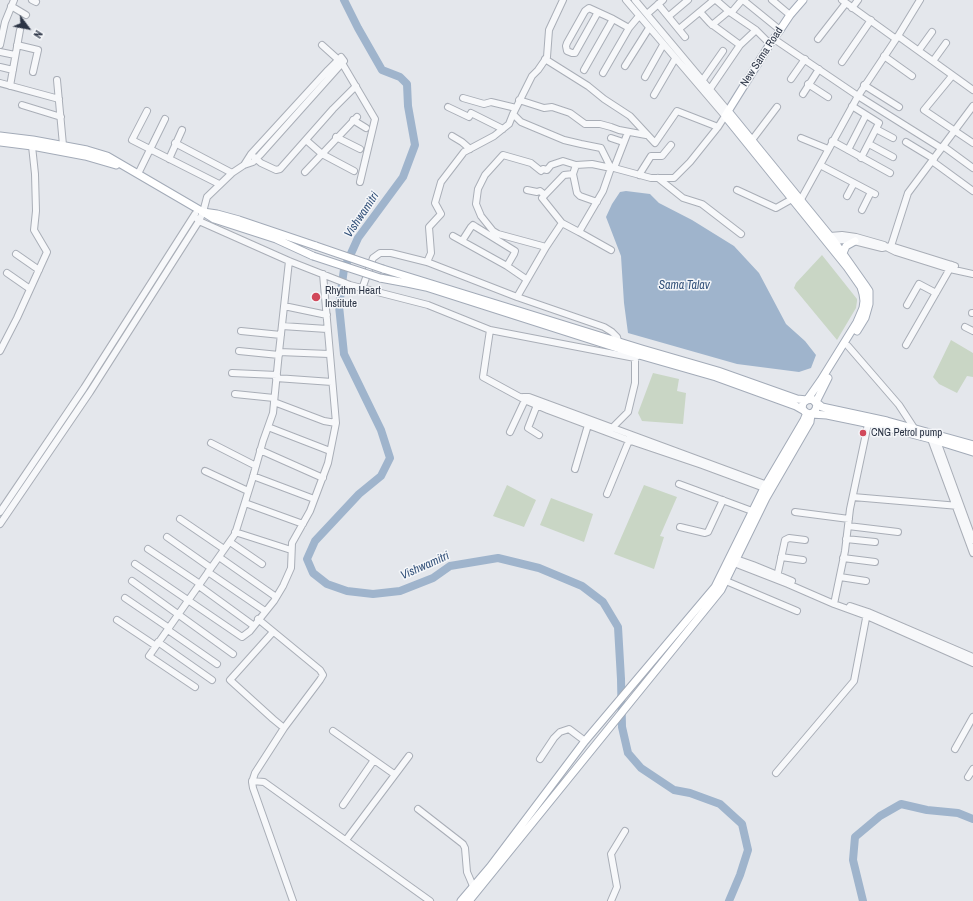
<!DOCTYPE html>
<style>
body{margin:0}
#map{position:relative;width:973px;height:901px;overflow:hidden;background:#e4e7ec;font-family:"Archivo Narrow",sans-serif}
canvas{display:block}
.north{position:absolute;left:8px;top:8px;width:40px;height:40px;-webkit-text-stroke:3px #f4f6f9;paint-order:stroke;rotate:122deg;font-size:11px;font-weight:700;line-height:16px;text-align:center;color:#2b3445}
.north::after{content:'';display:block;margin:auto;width:14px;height:18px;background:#2b3445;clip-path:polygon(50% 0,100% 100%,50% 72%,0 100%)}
</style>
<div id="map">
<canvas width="973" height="901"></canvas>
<div class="north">N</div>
</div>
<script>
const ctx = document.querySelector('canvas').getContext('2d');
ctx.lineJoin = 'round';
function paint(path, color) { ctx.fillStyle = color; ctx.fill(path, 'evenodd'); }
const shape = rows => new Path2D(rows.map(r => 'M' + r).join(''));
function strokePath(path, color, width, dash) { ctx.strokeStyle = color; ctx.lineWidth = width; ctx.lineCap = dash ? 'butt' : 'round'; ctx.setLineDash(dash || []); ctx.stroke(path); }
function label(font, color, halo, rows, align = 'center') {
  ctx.font = font + ' "Archivo Narrow",sans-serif'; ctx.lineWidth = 3; ctx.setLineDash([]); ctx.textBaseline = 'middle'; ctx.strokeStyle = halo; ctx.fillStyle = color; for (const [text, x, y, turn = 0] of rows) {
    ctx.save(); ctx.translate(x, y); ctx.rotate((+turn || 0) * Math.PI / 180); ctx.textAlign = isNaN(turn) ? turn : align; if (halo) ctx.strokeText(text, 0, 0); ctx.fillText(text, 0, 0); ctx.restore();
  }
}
paint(shape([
 [822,255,857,299,857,301,856,308,837,340,794,288,796,283],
 [951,340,973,353,973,377,967,376,957,393,939,384,933,377],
 [653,373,679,379,677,391,686,393,683,424,642,421,638,413],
 [507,485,536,500,524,527,493,516],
 [644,485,677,497,660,536,664,537,654,569,614,554],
 [551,498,593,514,584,542,540,525]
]), '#c9d6c5');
paint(shape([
 [626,191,650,194,659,203,692,220,734,246,759,273,786,324,805,341,816,355,811,368,799,372,737,364,628,333,624,303,621,256,606,217,612,204,620,192]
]), '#9fb4cc');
strokePath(shape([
 [344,0,358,28,382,70,400,77,407,84,408,106,415,145,403,177,358,238,344,269,339,306,344,354,381,430,390,458,381,476,359,494,315,541,307,559,313,573,327,584,347,591,373,594,400,591,433,578,450,566,498,558,539,568,582,586,603,602,618,627,621,679,622,727,628,753,641,768,674,790,690,793,720,804,742,824,748,850,740,875,729,901],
 [863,901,853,860,855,837,880,816,901,804,927,810,958,813,973,819]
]), '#9fb4cc', 8);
const minor = shape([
 [32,0,36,2],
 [635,0,728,111],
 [716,0,731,13,756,30,770,44],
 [743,0,780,30],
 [772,0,790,15],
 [842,0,896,39],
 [658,4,685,37],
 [11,6,26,15],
 [852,8,858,0],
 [598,12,575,53,572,53,567,51,566,46,567,43,585,11,589,8,613,19,629,28],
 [700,12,710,23,740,45],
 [731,13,742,0],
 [647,14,663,0],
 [669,16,688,0],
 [712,25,729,11],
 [679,29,714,0],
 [898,36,973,90],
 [774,39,858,96,941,148],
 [818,39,846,3],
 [0,45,5,22,14,0],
 [17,45,38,50,33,72],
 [322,45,342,63,375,119,360,182],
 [919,50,932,32],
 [0,52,15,55],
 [884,56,912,76],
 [545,59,588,86,604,99,630,116,655,143,677,111,718,127],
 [933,61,946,43],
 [842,62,871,20],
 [625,66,649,28],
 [0,67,13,70],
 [584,70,613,19],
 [603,73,629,28,639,16],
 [952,76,924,110,973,143],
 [645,77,663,45],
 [791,79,805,59],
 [57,80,63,145],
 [702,81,723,51],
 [0,83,59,99],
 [808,84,828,97],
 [864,85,899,107],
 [10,86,20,30],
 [710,89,740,45,756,30],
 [803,94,819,69],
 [654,95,675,59],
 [463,98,484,104,491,102,516,108],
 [519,100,544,108,552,107,570,113,585,124,600,124,611,127,619,130,646,135],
 [22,105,61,117],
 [852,106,879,123,861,158],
 [448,107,469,117,471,113,503,129],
 [147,111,132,140,219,184],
 [513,114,521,122,564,140,581,144,601,148,611,168,603,191,579,232,562,223,542,198,564,175,573,174,576,165,592,164,611,168,614,168,651,178,674,178,690,162,718,127,725,116,626,0],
 [353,120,366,128],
 [876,129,893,138],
 [452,136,462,142,470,149],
 [336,137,360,149],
 [611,138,623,142],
 [801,138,828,149],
 [306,140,322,154,354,171],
 [752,140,777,107],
 [832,141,890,173],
 [906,142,934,159],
 [175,143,232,173],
 [869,144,893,157],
 [943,146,973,168],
 [848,150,866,115],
 [254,157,261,163,276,170,280,169,333,109,356,86],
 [169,159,182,130],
 [932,161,973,191],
 [820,165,875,194],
 [614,168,628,132],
 [305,172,357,117],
 [138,174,165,119],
 [573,174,577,193,580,196,597,202],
 [639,175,651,156,662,156,671,145],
 [658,178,683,198,702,204,741,234],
 [527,190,537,192,540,191,545,195],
 [737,190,776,208,792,199],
 [847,196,854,183],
 [799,203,858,96,898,36,920,0],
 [862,210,871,192],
 [194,216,199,221,289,261,350,285,428,305,490,330,635,358,639,355],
 [579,232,611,250],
 [453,236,507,266,526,279],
 [827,238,830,236,842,235,856,237,884,245],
 [462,241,471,227,473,225,476,227,515,251,514,254,507,266],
 [832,242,842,240,854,241,882,248,891,246,908,193,973,106],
 [891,246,955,266],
 [546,247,498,234,493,231,481,216,476,204,478,189,485,175,503,155,531,163,541,171,543,169,547,170,551,165,563,161,576,165],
 [888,248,896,252,950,269,973,274],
 [16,254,39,270],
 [289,261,279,352,329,354],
 [427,262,431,253,429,227,441,214,435,203,441,182,464,152,494,136,509,124,513,114,532,76,538,70,547,57,549,30,563,0],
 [7,273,30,289],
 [362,289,373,258,380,253,391,253,427,262,517,297,604,327,612,332,617,337,618,341],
 [517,297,546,247,562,223],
 [907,305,919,284,936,293],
 [284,306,327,315],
 [972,313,973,313],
 [282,326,327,329],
 [965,327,973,331],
 [490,330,483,377,527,401,548,410,628,440,702,465,767,489],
 [241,331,281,335],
 [906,345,952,265],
 [848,346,899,405,914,428],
 [0,351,17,318,47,252,34,230,36,211,35,174,32,146],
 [239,351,279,355],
 [232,373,277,375],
 [276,378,332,382],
 [235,394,274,398],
 [523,397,529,397,770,486],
 [274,402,324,421,336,423],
 [537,405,528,428,539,435],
 [268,427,330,451],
 [610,430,628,412,635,383,635,358],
 [510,432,525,400],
 [931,437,931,439,973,553],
 [938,438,937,441,973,540],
 [211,443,256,466],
 [260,450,323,478],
 [575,469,588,425],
 [205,471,248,491],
 [253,476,314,499],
 [679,484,752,511],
 [607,494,630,438],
 [853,497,959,506],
 [245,503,303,524],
 [0,512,84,388,195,214],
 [795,512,849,519],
 [180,519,224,549],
 [0,524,90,392,199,221,203,212,207,197,232,173,244,165,253,162,260,155,344,61,341,57,328,70,251,154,244,165],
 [848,526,898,532],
 [680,527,705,533,708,532,723,500],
 [235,532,291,550],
 [167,537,211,568],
 [846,539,875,542],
 [230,542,262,564],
 [148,549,200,584],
 [219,557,276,597],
 [781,557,803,560],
 [843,558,875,562],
 [736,559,753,565,792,581],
 [734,563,788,584,834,604,867,616,973,663],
 [135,564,242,637,250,631,274,601,283,586,291,568,292,543,310,511,328,463,336,423,323,274],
 [208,572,265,611],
 [777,577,785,540,789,538,805,540],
 [840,577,866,581],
 [132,581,233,654],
 [726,581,797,611],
 [199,586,254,626],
 [125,598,169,628],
 [834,604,845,551,850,509,868,424],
 [850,606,868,612,973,657],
 [258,619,320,670,323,675,320,680,284,728,255,773,252,782,253,788,293,901],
 [117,620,156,646],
 [168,630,217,664],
 [273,632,230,680,273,719,284,728],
 [158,642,212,680],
 [195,687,149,656,235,534,252,480,263,441,273,413,279,352],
 [333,731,394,774],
 [955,749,973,717],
 [540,759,554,738,560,732,569,729,585,741],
 [776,773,854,681,867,613],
 [968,777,973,769],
 [252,781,264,782,430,901],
 [343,805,374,760],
 [418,809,463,844,465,848,467,872,473,886],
 [346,840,409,756],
 [611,901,617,887,611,854,625,831]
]);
const major = shape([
 [728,111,834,241,865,285,869,291,869,304,865,318,857,331],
 [0,136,33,140,87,150,107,156,203,212],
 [0,142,32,146,85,156,116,165],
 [843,253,846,246,855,241],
 [313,256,276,239,214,219,203,212,217,214,239,220,316,246],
 [383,269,642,349,718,371,797,399,807,400,812,399,817,404,816,409,813,413,809,414,805,412,802,408,803,403,807,400,821,380,857,322,863,308,864,301,863,294,861,287,847,267,725,116,770,44,780,30,790,15,803,0],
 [380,278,407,283,426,287,639,355,716,377,796,406,803,410],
 [828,378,816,402,822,407,887,421,973,445],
 [461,901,490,867,585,741,715,587,764,488,804,420,807,413],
 [469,901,721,590,766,498,810,422,811,414,827,415,885,427,931,439,973,452]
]);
strokePath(minor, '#a9aeb7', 8);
strokePath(major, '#a3abb8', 9);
strokePath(minor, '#f7f8fa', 6);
strokePath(major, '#fff', 7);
const majorBridge = shape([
 [316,246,383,269],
 [313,256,380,278]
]);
strokePath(majorBridge, '#a3abb8', 9, []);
strokePath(majorBridge, '#fff', 7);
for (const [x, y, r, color] of [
 [316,297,5,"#d1495b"],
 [863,433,4,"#d1495b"]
]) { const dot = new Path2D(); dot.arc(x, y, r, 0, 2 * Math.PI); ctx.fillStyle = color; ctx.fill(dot); strokePath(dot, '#f4f6f9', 1.5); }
label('11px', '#2b3445', '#f4f6f9', [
 ["New Sama Road",762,57,-57]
]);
label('11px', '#2b3445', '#f4f6f9', [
 ["Rhythm Heart",325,291],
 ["Institute",325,304],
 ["CNG Petrol pump",871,433]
], 'left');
label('italic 12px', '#34527a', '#f4f6f9', [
 ["Vishwamitri",362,215,-56],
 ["Sama Talav",684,286],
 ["Vishwamitri",425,566,-24]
]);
</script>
